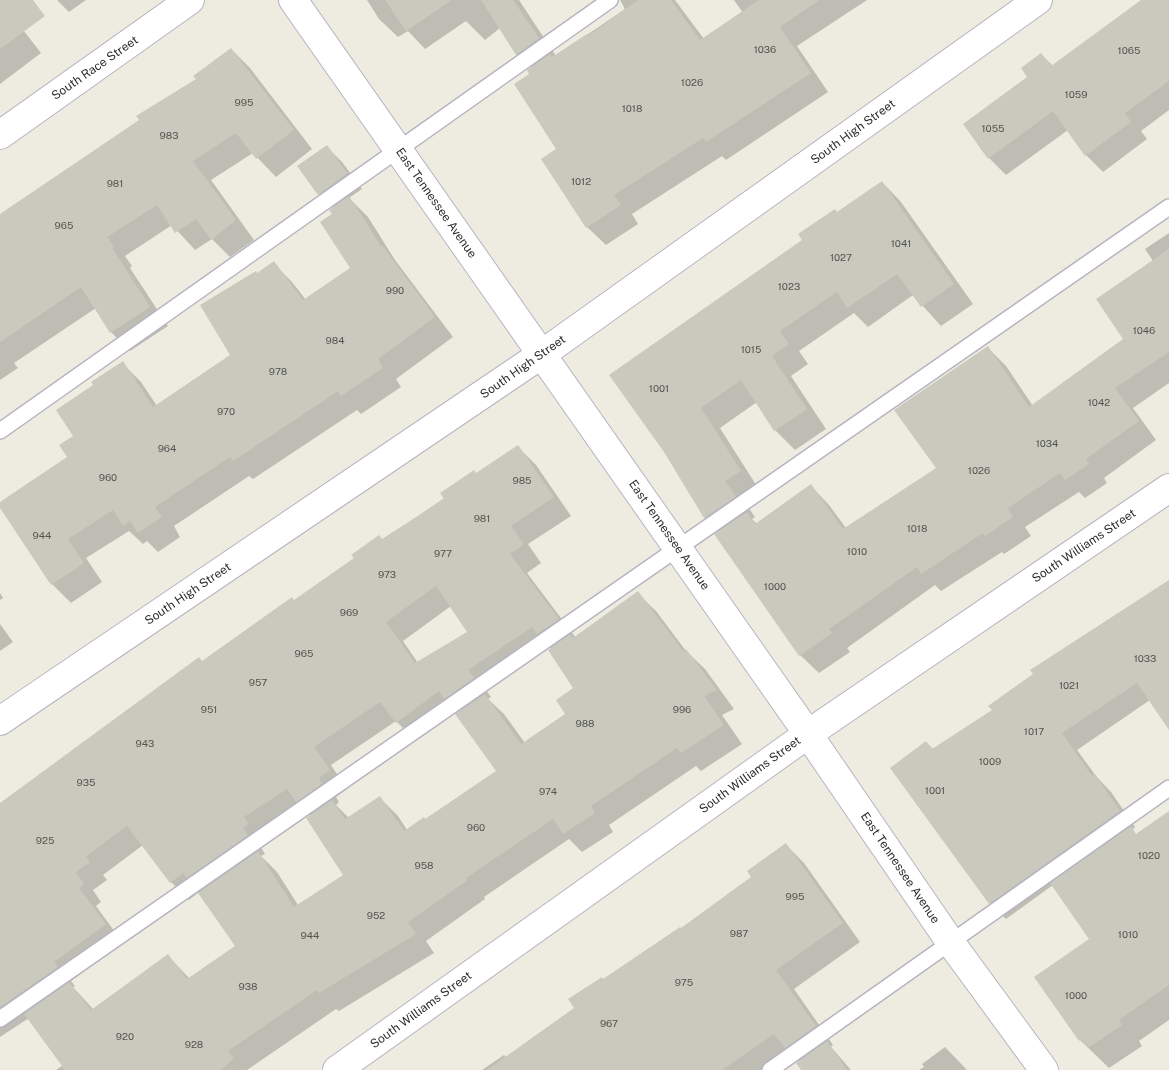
<!DOCTYPE html>
<style>
body{margin:0}
canvas{display:block;background:#eeece0}
</style>
<canvas width="1169" height="1070"></canvas>
<script>
const ctx = document.querySelector('canvas').getContext('2d');
ctx.lineJoin = 'round';
function paint(path, color) { ctx.fillStyle = color; ctx.fill(path, 'evenodd'); }
const shape = rows => new Path2D(rows.map(r => 'M' + r).join(''));
function strokePath(path, color, width, dash) { ctx.strokeStyle = color; ctx.lineWidth = width; ctx.lineCap = dash ? 'butt' : 'round'; ctx.setLineDash(dash || []); ctx.stroke(path); }
function label(font, color, halo, rows, align = 'center') {
  ctx.font = font + ' "Public Sans",sans-serif'; ctx.lineWidth = 4.5; ctx.setLineDash([]); ctx.textBaseline = 'middle'; ctx.strokeStyle = halo; ctx.fillStyle = color; for (const [text, x, y, turn = 0] of rows) {
    ctx.save(); ctx.translate(x, y); ctx.rotate((+turn || 0) * Math.PI / 180); ctx.textAlign = isNaN(turn) ? turn : align; if (halo) ctx.strokeText(text, 0, 0); ctx.fillText(text, 0, 0); ctx.restore();
  }
}
paint(shape([
 [0,0,41,53,0,84],
 [57,0,86,0,69,12],
 [367,0,519,0,556,56,625,9,620,0,675,0,704,39,743,13,734,0,867,0,797,46,828,92,726,160,722,156,632,214,638,224,606,245,587,227,531,75,532,68,517,54,500,28,485,40,466,21,425,49,408,31,398,37,379,19],
 [1153,0,1169,0,1169,110,1141,131,1147,139,1103,172,1086,155,1068,130,1006,175,989,158,1041,54,1053,66],
 [231,49,250,68,312,149,276,177,253,153,211,180,254,240,230,257,212,239,195,250,172,225,125,256,132,266,130,268,168,326,130,351,111,332,96,308,14,363,18,368,0,380,0,222,197,79],
 [327,147,342,162,362,189,349,198,368,217,395,260,453,337,396,379,401,387,361,414,357,410,253,479,249,476,174,526,180,537,158,552,147,541,143,544,129,531,86,558,102,582,71,603,52,584,0,504,69,458,95,386,122,363,141,382,157,406,232,355,258,274,273,263,292,282,306,300,351,268,333,208,319,194],
 [882,182,901,202,973,304,941,326,913,295,868,327,854,313,799,351,808,364,791,376,826,429,795,450,775,430,757,402,720,428,760,491,744,501,755,517,752,519,757,524,811,486,829,505,846,528,937,468,988,348,1006,366,1033,406,1125,339,1153,261,1145,249,1169,233,1169,383,1133,408,1156,440,1104,478,1107,483,1085,498,1079,492,1025,527,1031,536,1004,554,1002,552,941,591,935,585,847,648,850,652,819,673,800,655,720,532,705,518,665,452,803,241],
 [518,447,536,465,571,516,528,544,541,563,527,573,576,638,637,593,656,611,686,651,705,669,734,709,722,715,742,744,701,771,696,766,609,825,613,832,582,852,569,839,484,897,485,899,426,941,434,953,339,1011,336,1009,247,1070,56,1070,63,1065,29,1018,0,1037,0,804,85,741,86,742,294,602],
 [451,606,469,632,418,663,403,641],
 [549,645,575,689,567,715,525,743,504,714,488,699,491,697,485,689],
 [456,709,498,771,426,820,407,830,398,816,380,798,349,818,336,805,339,802,336,797,347,789,331,765,396,721,415,740],
 [303,808,311,816,345,875,298,905,277,872,261,856,265,854,260,846],
 [143,845,171,882,189,900,199,892,237,947,190,979,168,956,93,1009,73,987,75,986,71,981,123,943,96,906,101,902,93,890,107,880,103,875],
 [1169,582,1169,727,1150,700,1077,750,1096,776,1111,792,1135,827,1132,830,1137,835,1169,824,1169,1020,1139,1041,1142,1046,1109,1068,1080,1040,1091,939,1053,885,1006,919,990,903,926,742,934,750,993,711,1035,674,1032,670],
 [0,593,3,598,0,600],
 [0,624,13,642,0,651],
 [786,845,804,863,860,942,794,989,833,1045,831,1047,851,1070,802,1070,800,1062,791,1053,767,1070,482,1070,504,1055,507,1058,576,1009,604,981,681,930,753,877],
 [945,1047,967,1070,919,1070,924,1067,922,1064]
]), '#0003');
paint(shape([
 [0,0,33,0,45,16,0,49],
 [385,0,452,0,406,31],
 [481,0,513,0,539,38,516,55],
 [638,0,671,0,700,40,759,0,819,0,780,27,811,73,706,142,703,138,614,195,621,205,586,228,541,159,556,149,514,84,529,74,527,70,550,54,552,57,587,34,588,36],
 [1141,0,1169,0,1169,81,1125,113,1131,122,1085,156,1053,111,988,159,963,124,1027,77,1021,68,1041,53,1051,66],
 [231,48,294,130,256,159,236,133,193,161,236,220,211,240,196,219,175,233,157,205,107,237,114,247,112,248,150,307,110,333,81,287,0,342,0,214,139,120,136,116,196,79,193,76],
 [327,145,347,173,318,195,297,166],
 [882,181,954,284,921,307,897,274,847,308,837,292,780,331,789,344,772,356,807,409,774,431,741,380,701,408,741,471,725,481,736,497,704,518,664,452,609,375,802,240,798,234,835,209,837,212],
 [349,196,381,246,382,245,435,317,378,359,383,368,341,396,338,391,233,461,230,457,155,507,162,517,138,533,130,521,123,526,113,510,68,539,84,563,51,585,0,508,0,502,67,457,59,445,73,436,56,410,93,385,91,382,123,361,153,407,230,355,200,305,256,271,257,273,274,261,303,300,350,268,320,222,332,214,329,210],
 [1169,249,1169,352,1115,388,1139,421,1086,459,1089,464,1065,480,1060,473,1008,508,1013,517,985,536,983,533,921,574,917,567,829,629,832,633,799,656,714,534,747,512,755,524,811,484,843,529,936,468,894,410,988,346,1029,407,1123,339,1096,299],
 [518,445,554,497,511,526,524,544,510,554,559,619,537,634,532,627,468,670,474,678,444,699,439,691,396,723,380,702,314,747,330,770,319,778,322,784,296,802,287,789,244,817,249,824,243,828,248,835,187,878,183,873,170,883,127,826,86,856,90,862,76,872,84,884,79,888,106,924,54,962,58,967,0,1007,0,803,199,657,202,661,292,597,294,600,354,558,351,555,379,535,382,539,444,499,440,493,474,470,476,473],
 [436,586,467,632,415,663,386,622],
 [1169,580,1169,730,1137,683,1062,733,1092,776,1095,774,1120,811,989,904,890,768,926,741,932,749,992,710,988,706,1033,674,1030,670],
 [638,591,683,651,686,649,717,690,704,696,724,725,681,753,677,748,591,806,595,813,563,834,553,819,466,878,468,880,408,922,416,934,319,993,317,990,228,1051,234,1058,221,1070,65,1070,24,1014,69,982,91,1010,168,954,187,979,235,946,198,893,258,851,294,907,343,875,306,818,332,800,345,819,380,796,404,831,424,817,425,819,496,771,455,714,485,694,521,744,565,714,556,700,573,688,548,650,570,634,573,638],
 [1169,811,1169,985,1119,1020,1122,1025,1088,1048,1081,1039,1079,1041,1034,977,1089,939,1050,883,1131,826,1136,834],
 [786,843,843,923,776,970,816,1026,785,1048,774,1034,722,1070,487,1070,574,1008,568,999,602,977,603,979,680,927,681,928,751,877,747,871],
 [827,1041,847,1070,801,1070,796,1063]
]), '#cac9be');
const lane = shape([
 [0,431,610,0],
 [0,1019,1169,207],
 [770,1070,1169,788]
]);
const street = shape([
 [293,0,808,734,951,943,1044,1070],
 [0,135,190,0],
 [0,721,542,354,1038,0],
 [337,1070,808,734,1169,488]
]);
strokePath(lane, '#b5b3c0', 18);
strokePath(street, '#b5b3c0', 30);
strokePath(lane, '#fff', 15);
strokePath(street, '#fff', 28);
label('10px', '#545451', null, [
 ["1036",765,50],
 ["1065",1129,51],
 ["1026",692,83],
 ["1059",1076,95],
 ["995",244,103],
 ["1018",632,109],
 ["1055",993,129],
 ["983",169,136],
 ["1012",581,182],
 ["981",115,184],
 ["965",64,226],
 ["1041",901,244],
 ["1027",841,258],
 ["1023",789,287],
 ["990",395,291],
 ["1046",1144,331],
 ["984",335,341],
 ["1015",751,350],
 ["978",278,372],
 ["1001",659,389],
 ["1042",1099,403],
 ["970",226,412],
 ["1034",1047,444],
 ["964",167,449],
 ["1026",979,471],
 ["960",108,478],
 ["985",522,481],
 ["981",482,519],
 ["1018",917,529],
 ["944",42,536],
 ["1010",857,552],
 ["977",443,554],
 ["973",387,575],
 ["1000",775,587],
 ["969",349,613],
 ["965",304,654],
 ["1033",1145,659],
 ["957",258,683],
 ["1021",1069,686],
 ["951",209,710],
 ["996",682,710],
 ["988",585,724],
 ["1017",1034,732],
 ["943",145,744],
 ["1009",990,762],
 ["935",86,783],
 ["1001",935,791],
 ["974",548,792],
 ["960",476,828],
 ["925",45,841],
 ["1020",1149,856],
 ["958",424,866],
 ["995",795,897],
 ["952",376,916],
 ["987",739,934],
 ["1010",1128,935],
 ["944",310,936],
 ["975",684,983],
 ["938",248,987],
 ["1000",1076,996],
 ["967",609,1024],
 ["920",125,1037],
 ["928",194,1045]
]);
label('12px', '#2d2d2d', '#fff', [
 ["South Race Street",95,68,-35],
 ["South High Street",853,132,-36],
 ["East Tennessee Avenue",436,203,55],
 ["South High Street",523,367,-35],
 ["East Tennessee Avenue",669,535,55],
 ["South Williams Street",1084,546,-34],
 ["South High Street",188,594,-34],
 ["South Williams Street",750,775,-36],
 ["East Tennessee Avenue",900,868,56],
 ["South Williams Street",421,1010,-36]
]);
</script>
